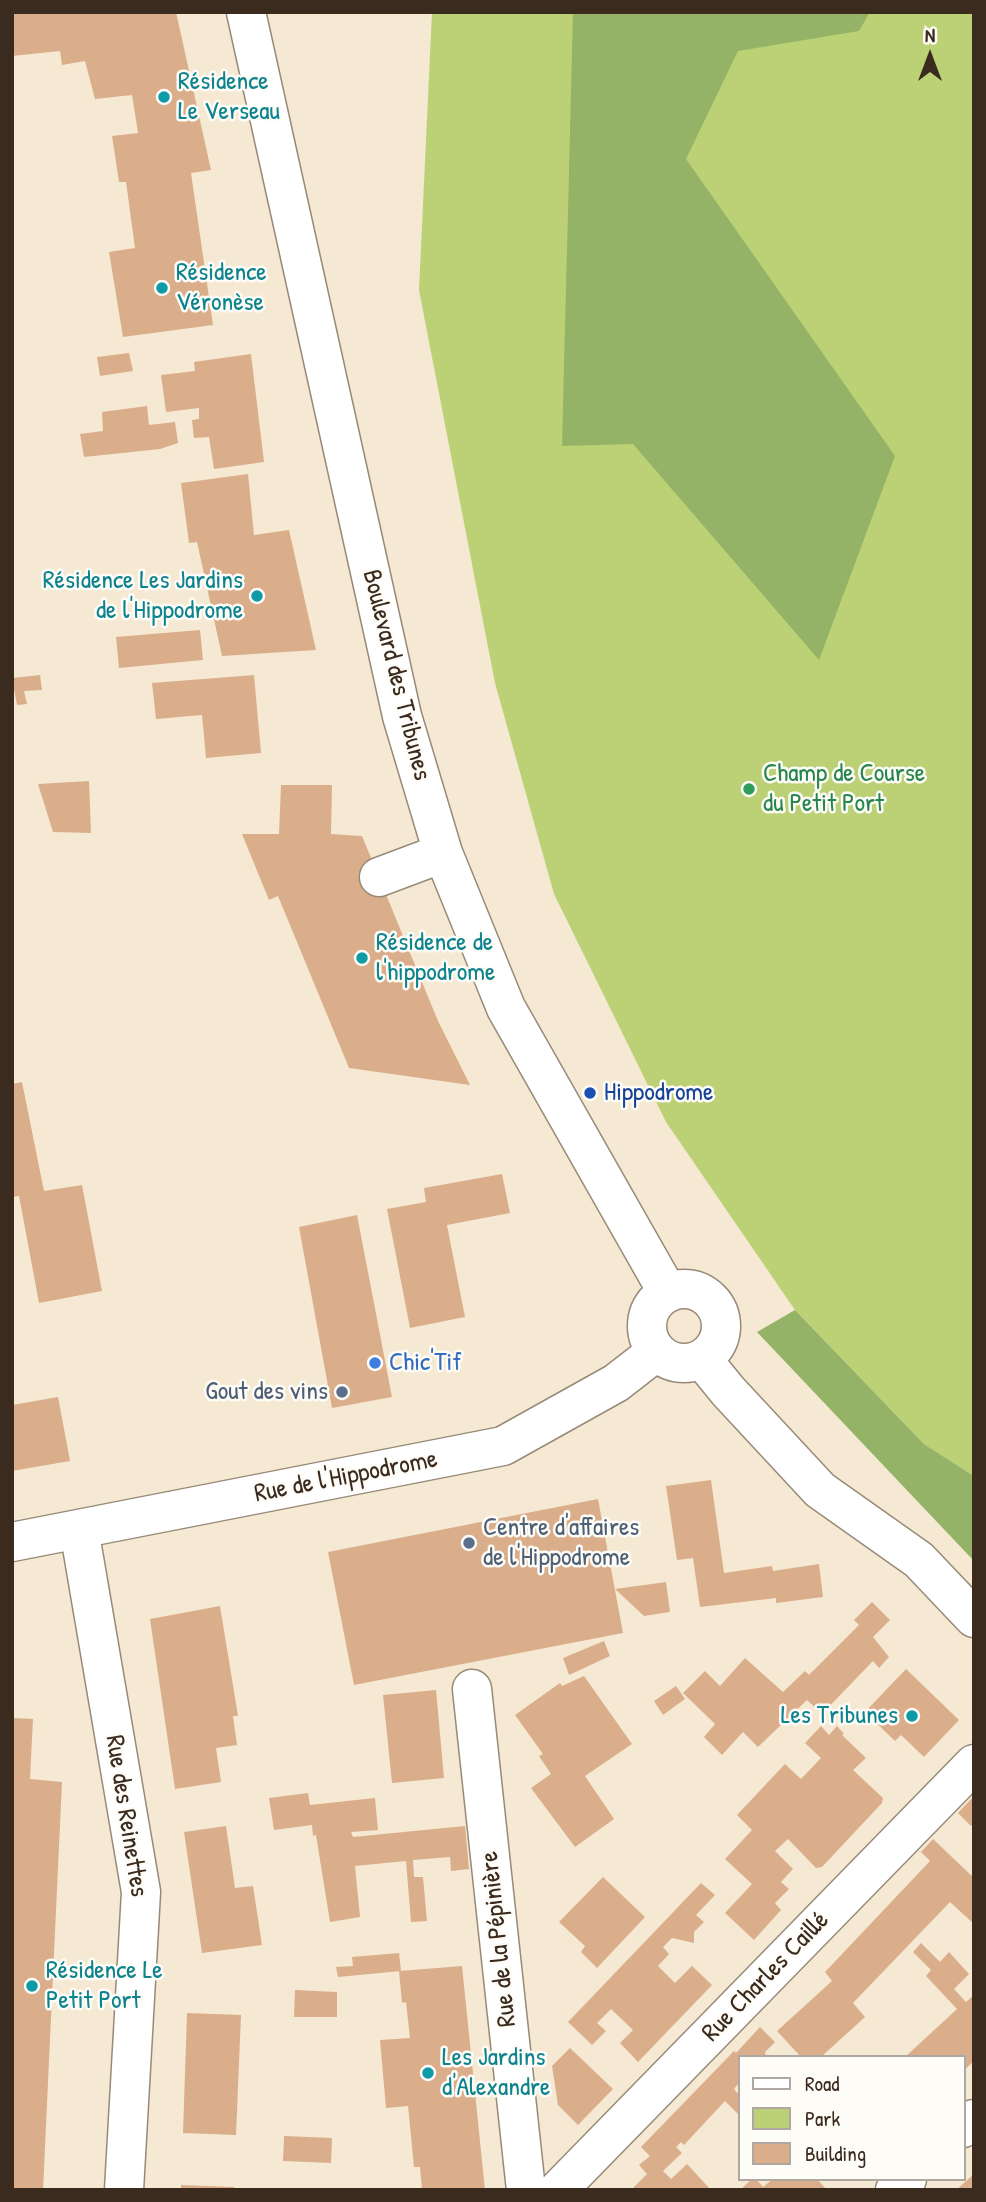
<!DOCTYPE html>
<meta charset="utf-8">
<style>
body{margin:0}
#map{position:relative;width:986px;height:2202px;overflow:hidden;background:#f5e9d3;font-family:"Patrick Hand",sans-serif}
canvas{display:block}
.frame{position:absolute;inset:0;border:14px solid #3b2a1e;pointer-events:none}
.legend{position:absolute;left:738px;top:2055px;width:228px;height:126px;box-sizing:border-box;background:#fdfcf7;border:2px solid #afa8a0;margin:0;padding:9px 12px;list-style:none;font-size:21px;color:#3b2a1e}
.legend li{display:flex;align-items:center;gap:14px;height:35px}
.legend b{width:35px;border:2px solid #afa8a0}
.north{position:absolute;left:895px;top:21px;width:70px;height:70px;-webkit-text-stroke:5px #fdfcf7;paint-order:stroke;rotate:0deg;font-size:19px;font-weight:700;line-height:28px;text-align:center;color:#3b2a1e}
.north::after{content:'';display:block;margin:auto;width:24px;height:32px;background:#3b2a1e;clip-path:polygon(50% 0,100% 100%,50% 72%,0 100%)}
</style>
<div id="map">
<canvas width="986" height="2202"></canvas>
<div class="frame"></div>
<ul class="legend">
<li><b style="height:9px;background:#fff"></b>Road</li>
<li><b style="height:19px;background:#bcd175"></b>Park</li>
<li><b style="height:19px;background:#dbae8b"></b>Building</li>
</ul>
<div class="north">N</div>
</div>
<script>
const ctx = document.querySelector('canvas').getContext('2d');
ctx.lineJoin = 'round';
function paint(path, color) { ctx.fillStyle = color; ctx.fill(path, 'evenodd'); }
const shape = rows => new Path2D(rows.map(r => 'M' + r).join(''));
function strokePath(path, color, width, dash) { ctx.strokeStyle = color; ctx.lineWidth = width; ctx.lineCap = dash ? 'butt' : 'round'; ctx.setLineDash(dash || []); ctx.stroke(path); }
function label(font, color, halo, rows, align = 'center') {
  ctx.font = font + ' "Patrick Hand",sans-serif'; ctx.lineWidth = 5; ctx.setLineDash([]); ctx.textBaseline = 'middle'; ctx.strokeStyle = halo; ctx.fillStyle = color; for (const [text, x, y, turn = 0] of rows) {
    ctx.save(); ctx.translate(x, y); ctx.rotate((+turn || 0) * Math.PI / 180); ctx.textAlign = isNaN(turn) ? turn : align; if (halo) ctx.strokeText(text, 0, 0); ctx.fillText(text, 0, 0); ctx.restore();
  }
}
paint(shape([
 [432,12,974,12,974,1476,924,1444,795,1310,666,1122,554,894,495,683,419,290]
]), '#bcd175');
paint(shape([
 [573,12,870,12,859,31,738,51,686,159,895,456,819,660,633,444,562,446],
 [795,1310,924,1444,974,1476,974,1561,757,1332]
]), '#95b366');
paint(shape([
 [12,12,176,12,211,170,191,173,213,325,123,337,109,252,135,248,126,182,119,182,112,136,138,133,132,95,95,99,85,61,62,65,60,51,12,56],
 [129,353,133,371,100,376,97,357],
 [251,354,264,462,214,469,209,437,194,438,192,420,199,419,199,408,166,412,161,375,195,371,194,362],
 [147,406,149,425,175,422,178,443,160,449,84,457,80,434,103,431,102,412],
 [248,474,254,535,289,530,316,650,222,656,197,542,189,543,181,483],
 [200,630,203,660,119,668,116,637],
 [40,675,42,690,24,691,27,704,17,705,12,678],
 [254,675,261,753,206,758,202,715,156,719,152,683],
 [89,781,91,833,53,832,38,784],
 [281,785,332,785,331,834,362,836,438,1021,470,1085,349,1068,278,896,269,900,242,834,279,834],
 [22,1082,44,1191,82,1185,102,1291,39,1303,19,1196,12,1197,12,1084],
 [502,1174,510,1213,447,1225,465,1317,410,1328,387,1209,426,1202,424,1188],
 [357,1215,392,1397,332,1408,299,1227],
 [58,1397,70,1461,12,1471,12,1405],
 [711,1480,724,1573,772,1566,773,1571,819,1564,823,1597,776,1603,776,1598,700,1607,693,1558,677,1560,666,1486],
 [598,1499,623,1633,354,1685,328,1552],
 [666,1582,670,1612,644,1616,615,1589],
 [872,1602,890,1620,873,1637,889,1657,879,1668,873,1661,822,1714,807,1700,758,1747,743,1732,722,1755,704,1737,715,1724,683,1693,705,1671,720,1686,745,1658,783,1692,805,1671,809,1675,859,1625,854,1620],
 [220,1606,238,1716,233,1716,237,1745,216,1748,221,1782,175,1789,150,1619],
 [604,1641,610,1656,569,1675,563,1658],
 [906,1669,959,1720,924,1757,901,1735,895,1741,865,1712],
 [584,1676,632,1744,585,1776,614,1819,575,1847,531,1788,551,1774,539,1756,543,1754,515,1715,560,1683,562,1686],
 [676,1686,685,1699,663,1715,654,1701],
 [436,1690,444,1778,392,1783,383,1695],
 [12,1718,33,1719,30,1779,62,1782,43,2190,12,2190],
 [821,1726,829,1735,837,1726,844,1734,842,1735,866,1758,853,1770,883,1798,882,1803,822,1867,816,1868,788,1839,775,1851,793,1869,781,1882,789,1889,775,1903,781,1910,754,1940,725,1913,752,1884,725,1859,752,1830,737,1815,785,1764,801,1779,821,1758,805,1743],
 [308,1793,310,1805,375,1798,378,1830,351,1832,353,1837,465,1826,469,1869,451,1871,450,1857,413,1860,414,1877,423,1877,427,1921,411,1922,406,1861,355,1866,360,1917,330,1922,316,1835,313,1836,312,1825,274,1830,269,1798],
 [974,1796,974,1823,971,1826,958,1813],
 [226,1826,235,1888,253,1886,262,1945,202,1953,184,1832],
 [933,1839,974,1878,974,1924,950,1902,853,2003,865,2017,821,2057,801,2057,777,2031,832,1981,825,1972,930,1861,921,1852],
 [603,1877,645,1917,597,1968,581,1952,585,1946,559,1922],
 [701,1883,715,1895,696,1915,704,1922,694,1932,694,1943,672,1938,663,1947,669,1954,658,1966,675,1983,692,1966,712,1985,638,2062,620,2043,633,2030,611,2009,597,2023,606,2031,592,2045,568,2022],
 [921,1943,940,1962,949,1952,969,1974,954,1989,966,2002,974,1995,974,2061,963,2071,963,2057,905,2057,957,2009,926,1976,931,1970,913,1952],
 [399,1953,401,1971,338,1977,336,1967,353,1966,352,1957],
 [462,1966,485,2190,422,2190,420,2167,414,2167,408,2106,386,2108,380,2040,410,2038,406,2002,402,2003,399,1971],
 [295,1990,337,1992,337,2017,294,2017],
 [187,2013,241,2015,236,2135,183,2133],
 [760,2027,775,2042,765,2052,766,2057,739,2057,739,2083,734,2089,739,2095,739,2115,725,2101,684,2145,681,2142,676,2147,682,2153,663,2171,671,2179,687,2164,711,2190,631,2190,647,2174,639,2165,650,2156,641,2147,734,2051,736,2053],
 [570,2048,613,2089,578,2125,558,2105,552,2066],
 [284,2136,332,2138,331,2163,283,2161],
 [974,2174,974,2190,956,2190],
 [752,2179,756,2179,763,2187,773,2179,817,2179,827,2190,740,2190],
 [181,2185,234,2187,234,2190,181,2190]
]), '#dbae8b');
const minor = shape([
 [246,12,402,716,443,853,506,1008,668,1293],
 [379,877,443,853],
 '647 1326a37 37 0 1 1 74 0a37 37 0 1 1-74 0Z',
 [702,1359,728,1391,820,1490,919,1560,974,1618],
 [79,1529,141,1892,124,2190],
 [12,1542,503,1446,616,1383,656,1352],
 [472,1689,526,2190],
 [963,2128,974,2119],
 [558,2190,974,1764],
 [895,2190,907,2179]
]);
strokePath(minor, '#988a78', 41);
strokePath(minor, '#fff', 38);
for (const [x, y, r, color] of [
 [164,97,7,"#0f9aa8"],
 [162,288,7,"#0f9aa8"],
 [257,596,7,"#0f9aa8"],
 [749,789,7,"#2e9e5b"],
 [362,958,7,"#0f9aa8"],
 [590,1093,7,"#1a4fb4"],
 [375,1363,7,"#3f7fe0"],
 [342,1392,7,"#5c6f8a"],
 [469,1543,7,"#5c6f8a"],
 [912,1716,7,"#0f9aa8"],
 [32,1986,7,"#0f9aa8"],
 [428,2073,7,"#0f9aa8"]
]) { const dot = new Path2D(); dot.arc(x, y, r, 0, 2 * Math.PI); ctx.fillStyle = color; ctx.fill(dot); strokePath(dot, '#fdfcf7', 2.5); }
label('26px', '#0d838f', '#fdfcf7', [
 ["Résidence",178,82],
 ["Le Verseau",178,112],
 ["Résidence",176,273],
 ["Véronèse",176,303],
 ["Résidence Les Jardins",243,581,"right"],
 ["de l'Hippodrome",243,611,"right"],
 ["Résidence de",376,943],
 ["l'hippodrome",376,973],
 ["Les Tribunes",898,1716,"right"],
 ["Résidence Le",46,1971],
 ["Petit Port",46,2001],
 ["Les Jardins",442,2058],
 ["d'Alexandre",442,2088]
], 'left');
label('26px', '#3b2a1e', '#fdfcf7', [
 ["Boulevard des Tribunes",396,675,76],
 ["Rue de l'Hippodrome",346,1477,-11],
 ["Rue des Reinettes",126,1816,81],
 ["Rue de la Pépinière",499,1939,-96],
 ["Rue Charles Caillé",766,1977,-46]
]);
label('26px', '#27864d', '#fdfcf7', [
 ["Champ de Course",763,774],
 ["du Petit Port",763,804]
], 'left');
label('26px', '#164399', '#fdfcf7', [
 ["Hippodrome",604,1093]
], 'left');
label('26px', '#366cbe', '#fdfcf7', [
 ["Chic'Tif",389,1363]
], 'left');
label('26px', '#4e5e75', '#fdfcf7', [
 ["Gout des vins",328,1392],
 ["Centre d'affaires",483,1528,"left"],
 ["de l'Hippodrome",483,1558,"left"]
], 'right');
</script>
